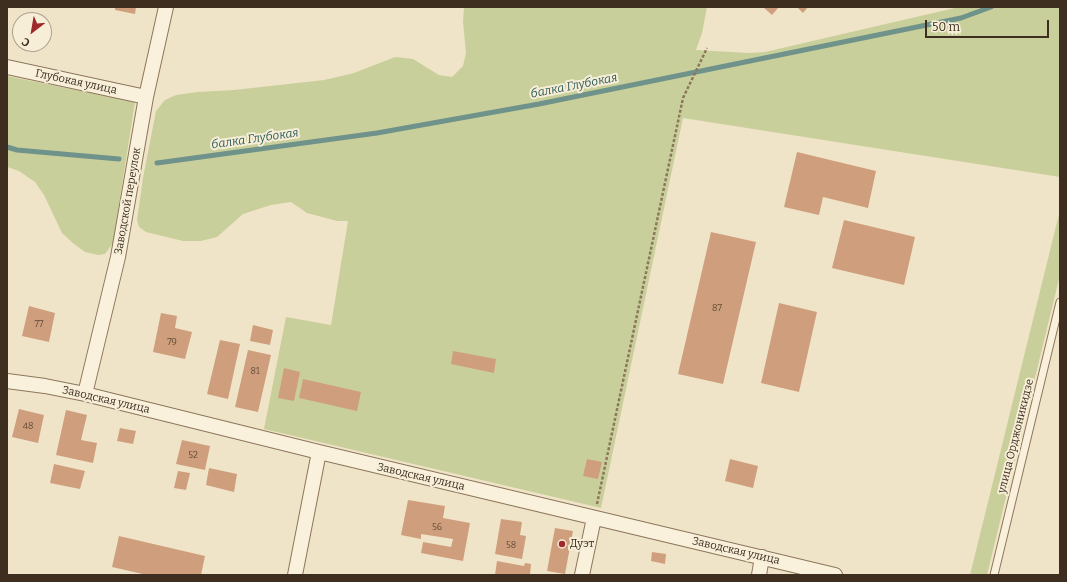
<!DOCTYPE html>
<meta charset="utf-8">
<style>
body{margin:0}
#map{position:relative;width:1067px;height:582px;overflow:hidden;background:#f0e4c8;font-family:Bitter,serif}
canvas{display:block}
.frame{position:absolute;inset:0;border:8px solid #3d2e20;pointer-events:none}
.north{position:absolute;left:12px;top:12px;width:40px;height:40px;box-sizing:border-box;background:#f7eed8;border:1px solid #ada18e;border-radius:50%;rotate:211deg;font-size:11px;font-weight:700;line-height:16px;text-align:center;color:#3d2e20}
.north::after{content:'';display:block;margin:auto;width:14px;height:18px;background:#9e2a2b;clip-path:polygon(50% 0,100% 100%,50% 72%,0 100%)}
.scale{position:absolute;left:925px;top:20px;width:124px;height:18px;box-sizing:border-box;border:2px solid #3d2e20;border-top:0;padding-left:5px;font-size:12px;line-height:14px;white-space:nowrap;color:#3d2e20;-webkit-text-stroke:3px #f7eed8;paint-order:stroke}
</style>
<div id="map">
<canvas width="1067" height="582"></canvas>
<div class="frame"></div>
<div class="north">С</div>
<div class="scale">50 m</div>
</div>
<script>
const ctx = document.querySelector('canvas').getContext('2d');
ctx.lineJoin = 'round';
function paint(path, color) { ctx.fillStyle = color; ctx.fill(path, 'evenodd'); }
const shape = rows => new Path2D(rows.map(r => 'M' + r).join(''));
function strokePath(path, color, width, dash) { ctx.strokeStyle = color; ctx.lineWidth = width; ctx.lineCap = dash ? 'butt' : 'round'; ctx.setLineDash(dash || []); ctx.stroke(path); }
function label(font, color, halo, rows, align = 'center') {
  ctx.font = font + ' Bitter,serif'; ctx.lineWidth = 4; ctx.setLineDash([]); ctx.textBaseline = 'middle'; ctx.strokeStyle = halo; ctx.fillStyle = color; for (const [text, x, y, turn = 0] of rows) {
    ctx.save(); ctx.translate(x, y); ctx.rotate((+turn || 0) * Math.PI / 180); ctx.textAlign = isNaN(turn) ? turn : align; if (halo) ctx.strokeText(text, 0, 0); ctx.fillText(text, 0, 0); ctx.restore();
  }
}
paint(shape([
 [464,7,707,7,702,33,696,50,749,53,765,52,959,7,1060,7,1060,177,683,118,601,508,264,429,286,317,331,325,348,221,337,221,307,213,291,202,271,205,243,214,217,237,201,241,183,241,146,232,139,227,137,220,143,178,156,111,165,100,176,95,197,92,234,90,324,80,354,73,395,57,413,59,439,75,452,77,463,66,466,53,463,22],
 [7,76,135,102,113,243,105,254,98,255,85,252,74,244,62,233,44,195,35,182,19,171,7,167],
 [1060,210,1060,275,987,575,970,575]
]), '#c9cf9b');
strokePath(shape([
 [7,147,17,150,119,159],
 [157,163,377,133,539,104,961,18,991,7]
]), '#6f938a', 5);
paint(shape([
 [115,7,136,7,135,14,115,10],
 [763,7,779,7,772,15],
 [797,7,808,7,803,13],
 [797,152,876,171,868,208,823,197,819,215,784,207],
 [844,220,915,237,904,285,832,268],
 [711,232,756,242,723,384,678,374],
 [779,303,817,312,799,392,761,383],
 [29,306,55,313,49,342,22,336],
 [161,313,177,316,175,328,192,332,185,359,153,352],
 [253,325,273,330,270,345,250,341],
 [220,340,240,344,228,399,207,394],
 [248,350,271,355,258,412,235,407],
 [453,351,496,359,494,373,451,364],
 [284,368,300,372,294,401,278,398],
 [303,379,361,392,357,411,299,398],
 [19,409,44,415,38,443,12,437],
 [66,410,87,415,81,440,97,443,93,463,56,455],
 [120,428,136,431,133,444,117,441],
 [182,440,210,446,205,470,176,464],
 [587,459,602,462,598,479,583,476],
 [730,459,758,466,753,488,725,481],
 [54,464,85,471,80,489,50,483],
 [209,468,237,474,234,492,206,485],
 [178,471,190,473,186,490,174,488],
 [408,500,445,506,443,518,470,523,463,561,421,553,423,542,451,547,453,539,421,534,421,539,401,535],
 [501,519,522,522,520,535,526,536,522,559,495,554],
 [555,528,573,531,565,574,547,571],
 [119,536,205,556,201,575,147,575,112,567],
 [652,552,666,554,665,564,651,561],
 [497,561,524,566,525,563,531,564,530,575,495,575]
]), '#cf9f7d');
const lane = shape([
 [994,575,1060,302]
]);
const street = shape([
 [7,67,146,97],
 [7,381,45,386,85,394,319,452,835,575],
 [85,394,118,257,146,97,166,7],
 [295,575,319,452],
 [582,575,594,518],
 [759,575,762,557]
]);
strokePath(lane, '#8d765c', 9);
strokePath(street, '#8d765c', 16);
strokePath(shape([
 [597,504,683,98,707,48]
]), '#8d765c', 2.5, [3, 2]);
strokePath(lane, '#faf1dc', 7);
strokePath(street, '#faf1dc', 14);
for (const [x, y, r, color] of [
 [562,544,4,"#9e2a2b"]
]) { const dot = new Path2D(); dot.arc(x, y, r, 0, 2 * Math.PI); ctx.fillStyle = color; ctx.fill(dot); strokePath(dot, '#f7eed8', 1.5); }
label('9px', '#624a37', null, [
 ["87",717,308],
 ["77",39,324],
 ["79",172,342],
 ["81",255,371],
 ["48",28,426],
 ["52",193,455],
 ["56",437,527],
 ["58",511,545]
]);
label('11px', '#3d2e20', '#f7eed8', [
 ["Глубокая улица",76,82,12],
 ["Заводской переулок",128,201,-80],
 ["Заводская улица",106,400,13],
 ["улица Орджоникидзе",1016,436,-76],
 ["Заводская улица",421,477,13],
 ["Заводская улица",736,551,13]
]);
label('11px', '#3d2e20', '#f7eed8', [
 ["Дуэт",570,544]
], 'left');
label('italic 12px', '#2f5d5a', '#f7eed8', [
 ["балка Глубокая",574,86,-11],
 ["балка Глубокая",255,139,-8]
]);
</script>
